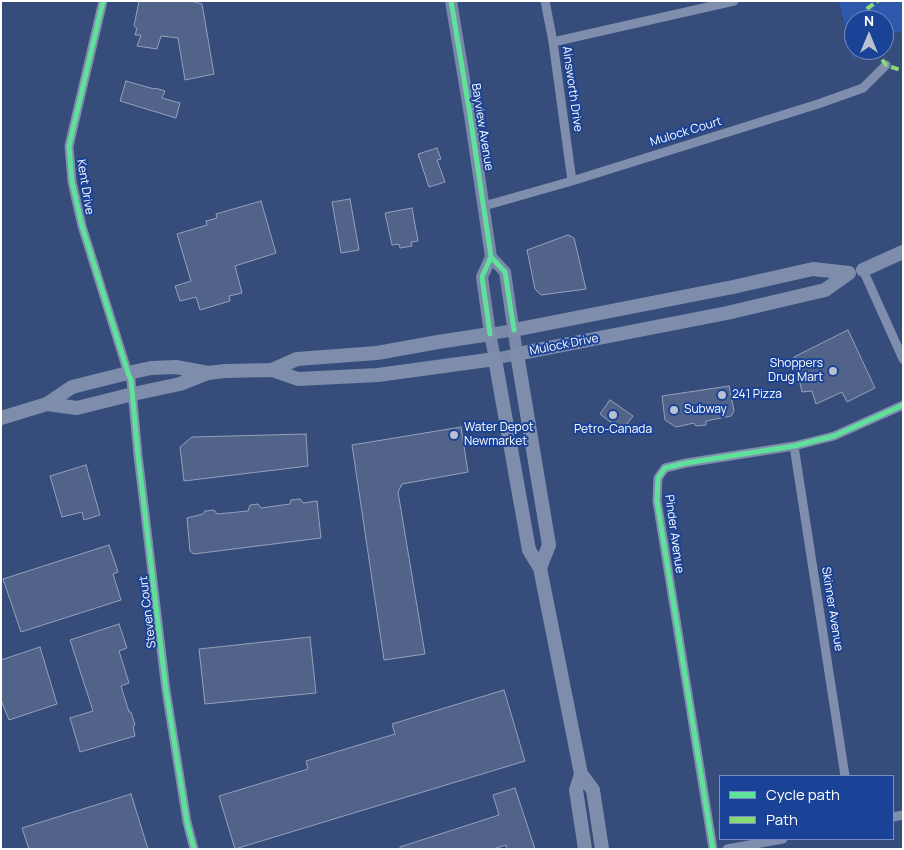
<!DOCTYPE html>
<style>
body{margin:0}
#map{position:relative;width:904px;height:850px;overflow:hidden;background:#364c7a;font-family:Manrope,sans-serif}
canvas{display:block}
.frame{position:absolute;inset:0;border:2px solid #fff;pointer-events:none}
.legend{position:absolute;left:719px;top:775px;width:175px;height:65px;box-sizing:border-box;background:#1a4296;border:1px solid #768ec0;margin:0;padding:6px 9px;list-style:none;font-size:15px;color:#fff}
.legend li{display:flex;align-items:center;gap:10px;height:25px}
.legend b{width:25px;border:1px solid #768ec0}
.north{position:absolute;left:844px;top:10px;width:50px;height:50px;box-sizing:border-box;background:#1a4296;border:1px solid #768ec0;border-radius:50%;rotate:0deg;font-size:14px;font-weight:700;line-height:20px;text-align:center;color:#fff}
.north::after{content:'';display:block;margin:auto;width:18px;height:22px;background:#b9c0d0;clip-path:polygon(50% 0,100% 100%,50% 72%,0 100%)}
</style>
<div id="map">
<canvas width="904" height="850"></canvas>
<div class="frame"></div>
<ul class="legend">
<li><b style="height:6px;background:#60e19b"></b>Cycle path</li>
<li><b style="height:6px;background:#86db77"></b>Path</li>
</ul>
<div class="north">N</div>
</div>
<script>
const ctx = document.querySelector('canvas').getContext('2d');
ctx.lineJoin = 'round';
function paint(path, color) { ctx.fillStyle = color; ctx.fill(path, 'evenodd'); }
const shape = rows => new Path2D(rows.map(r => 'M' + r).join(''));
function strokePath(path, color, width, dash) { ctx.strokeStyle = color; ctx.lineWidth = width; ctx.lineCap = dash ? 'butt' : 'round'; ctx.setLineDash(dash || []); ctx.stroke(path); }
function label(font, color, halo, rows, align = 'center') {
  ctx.font = font + ' Manrope,sans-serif'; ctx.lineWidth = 4; ctx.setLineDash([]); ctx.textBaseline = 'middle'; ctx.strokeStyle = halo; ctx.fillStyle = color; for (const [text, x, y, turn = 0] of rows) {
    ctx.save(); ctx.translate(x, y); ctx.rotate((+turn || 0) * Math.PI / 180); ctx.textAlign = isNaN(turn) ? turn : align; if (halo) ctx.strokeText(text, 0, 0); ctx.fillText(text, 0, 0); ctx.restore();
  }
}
paint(shape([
 [839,1,903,1,903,35,900,32,884,32,884,20,854,20,854,50,860,50,853,60]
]), '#2f59ac');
const building = shape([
 [139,1,191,1,202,4,214,74,185,80,178,38,161,36,157,49,137,46,141,35,135,35,137,28,134,26,139,1],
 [126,81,154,89,155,88,165,91,162,98,180,103,176,118,120,101,126,81],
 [437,148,441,159,437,160,445,182,429,187,418,154,437,148],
 [350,199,359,250,341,253,332,202,350,199],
 [261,201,276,253,235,266,242,293,229,296,230,301,200,310,196,297,180,301,175,286,191,281,177,234,207,225,206,221,217,218,216,214,261,201],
 [412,208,418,241,411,242,412,246,400,248,399,244,392,245,385,213,412,208],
 [568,235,574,238,586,289,541,295,535,289,527,250,568,235],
 [848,330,875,388,847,402,842,392,816,404,812,391,802,392,794,357,848,330],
 [729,386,734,411,731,416,706,421,706,425,696,426,694,423,676,427,665,420,662,396,729,386],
 [610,400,633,416,622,431,600,414,610,400],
 [461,427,468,472,402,484,398,492,425,654,384,660,352,445,461,427],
 [306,434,308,466,184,481,180,447,192,437,306,434],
 [86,465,100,515,84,520,82,512,62,517,50,476,86,465],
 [300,499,303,503,317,501,321,538,194,554,190,551,187,518,203,514,205,511,214,510,217,514,248,511,250,505,258,504,261,508,290,504,291,500,300,499],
 [109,545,118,572,113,574,121,600,21,632,3,579,109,545],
 [119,624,127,648,119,651,129,683,121,686,129,712,131,712,135,725,133,726,135,736,80,752,70,718,93,711,70,640,119,624],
 [310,637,316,693,205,704,199,649,310,637],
 [40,647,57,704,9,720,1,700,1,660,40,647],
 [504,690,525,761,235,849,219,796,308,769,306,761,395,734,392,724,504,690],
 [515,788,535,849,507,849,506,845,493,849,400,849,400,847,499,815,493,795,515,788],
 [131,794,148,849,29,849,22,828,131,794]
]);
paint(building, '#516388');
strokePath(building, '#94a1ba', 1);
strokePath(shape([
 [103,1,69,146,72,182,82,226,128,373,131,380,138,455,166,690,187,822,194,849],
 [545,1,553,42,572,181],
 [553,42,734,1],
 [484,206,572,181,818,104,863,88,886,65],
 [863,270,903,359],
 [794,446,845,776],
 [893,817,903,815],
 [713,849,657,501,658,478,665,468,686,463,794,446,834,436,903,405],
 [727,849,783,839]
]), '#808ead', 9);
strokePath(shape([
 [451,1,470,115,491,257,482,277,490,334,495,359,517,354,505,272,491,257],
 [490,334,514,330]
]), '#7a89a9', 12);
strokePath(shape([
 [863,270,903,252],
 [514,330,733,287,813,269,849,273],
 [272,370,297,359,377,353,438,342,490,334],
 [47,404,77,408,133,394,180,384,208,373,225,371,272,370,298,379,378,375,495,359,529,550,540,568,581,774,593,790,602,849],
 [1,418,47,404,72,387,128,373,151,368,176,367,208,373],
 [540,568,549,545,517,354,727,313,825,290,849,273],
 [581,774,576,790,585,849]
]), '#7d8dab', 14);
strokePath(shape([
 [862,20,868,8,878,1],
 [875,50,886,65,903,71]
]), '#86db77', 4, [8, 4]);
strokePath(shape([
 [103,1,69,146,72,182,82,226,128,373,131,380,138,455,166,690,187,822,194,849],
 [451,1,470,115,491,257,482,277,490,334],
 [491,257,505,272,514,330],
 [713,849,657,501,658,478,665,468,686,463,794,446,834,436,903,405]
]), '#60e19b', 5);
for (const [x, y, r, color] of [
 [833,371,5,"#b9c0d0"],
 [722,395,5,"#b9c0d0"],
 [674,410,5,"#b9c0d0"],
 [613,415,5,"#b9c0d0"],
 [454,435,5,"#b9c0d0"]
]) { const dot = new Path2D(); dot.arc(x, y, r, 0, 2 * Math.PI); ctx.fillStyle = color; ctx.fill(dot); strokePath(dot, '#1a4296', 2); }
label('12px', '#fff', '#1a4296', [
 ["Ainsworth Drive",572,89,82],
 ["Bayview Avenue",482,127,81],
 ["Mulock Court",686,132,-17],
 ["Kent Drive",85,187,81],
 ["Mulock Drive",564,345,-11],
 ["Pinder Avenue",674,534,82],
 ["Skinner Avenue",832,609,81],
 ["Steven Court",148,612,-97]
]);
label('12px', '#fff', '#1a4296', [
 ["Shoppers",823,364,"right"],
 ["Drug Mart",823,378,"right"],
 ["241 Pizza",732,395],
 ["Subway",684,410],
 ["Water Depot",464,428],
 ["Newmarket",464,442],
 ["Petro-Canada",613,430,"center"]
], 'left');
</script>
